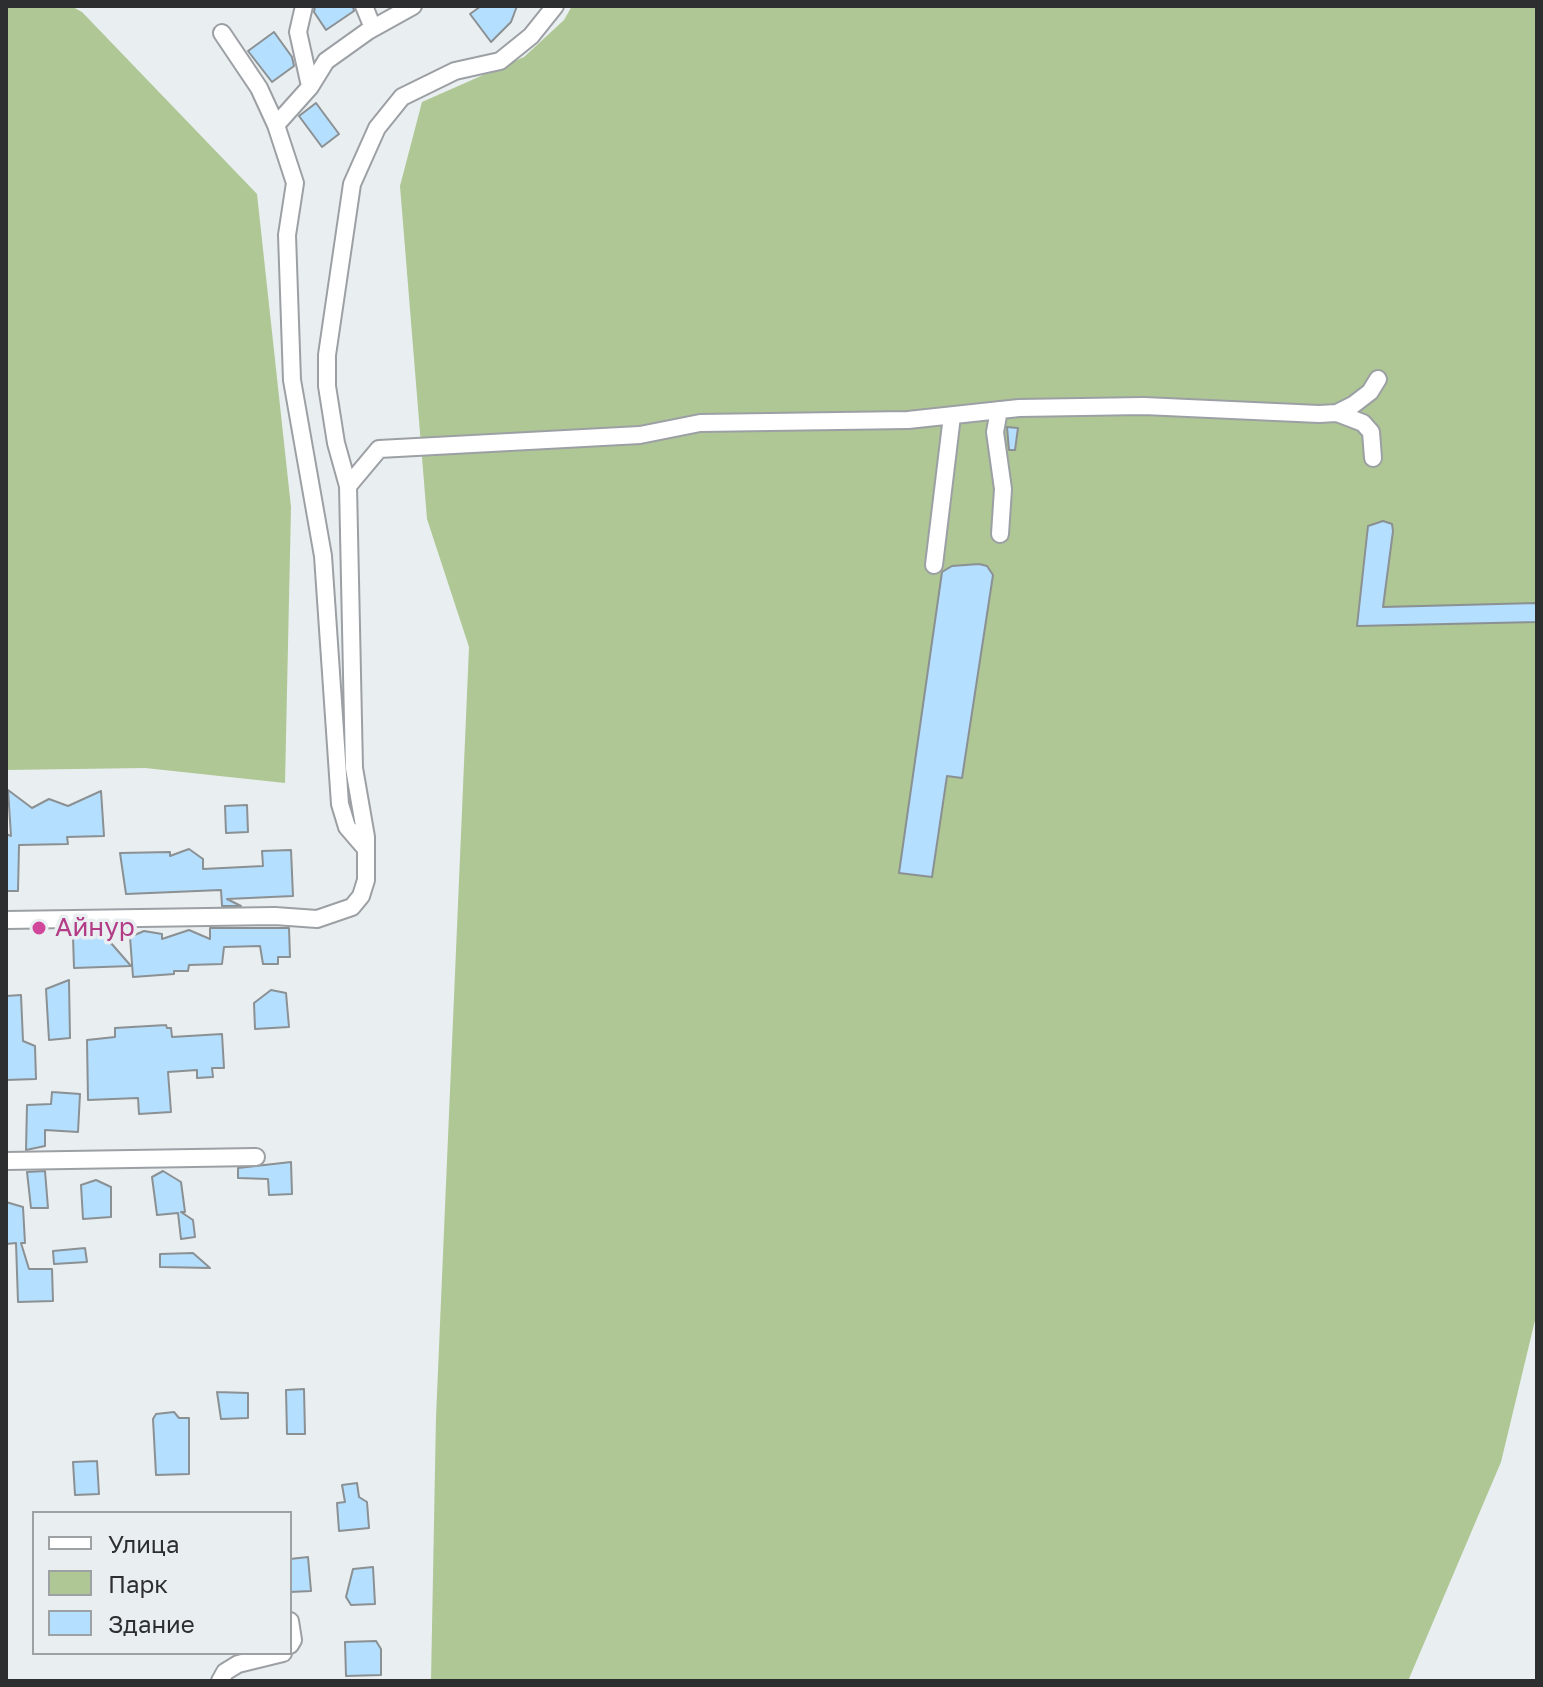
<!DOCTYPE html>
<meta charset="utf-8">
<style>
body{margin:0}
#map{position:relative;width:1543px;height:1687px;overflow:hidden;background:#e9eef1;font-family:"Golos Text",sans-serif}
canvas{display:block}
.frame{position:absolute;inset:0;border:8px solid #2d2e30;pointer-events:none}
.legend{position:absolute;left:32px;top:1511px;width:260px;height:144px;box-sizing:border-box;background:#e9eef1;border:2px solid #9ea1a4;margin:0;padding:10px 14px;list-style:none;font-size:24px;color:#2d2e30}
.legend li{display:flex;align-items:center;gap:16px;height:40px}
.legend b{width:40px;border:2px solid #9ea1a4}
</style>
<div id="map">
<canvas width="1543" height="1687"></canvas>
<div class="frame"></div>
<ul class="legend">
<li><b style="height:10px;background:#fff"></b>Улица</li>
<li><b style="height:22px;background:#aec794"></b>Парк</li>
<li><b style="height:22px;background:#b5dffe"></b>Здание</li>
</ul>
</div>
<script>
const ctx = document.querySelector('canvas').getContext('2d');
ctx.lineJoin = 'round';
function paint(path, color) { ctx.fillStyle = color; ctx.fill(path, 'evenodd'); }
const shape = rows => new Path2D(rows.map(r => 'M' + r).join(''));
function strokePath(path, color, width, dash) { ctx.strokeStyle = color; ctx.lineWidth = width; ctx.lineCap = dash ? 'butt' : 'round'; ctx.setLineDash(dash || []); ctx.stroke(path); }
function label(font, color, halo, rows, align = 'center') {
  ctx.font = font + ' "Golos Text",sans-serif'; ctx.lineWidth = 7; ctx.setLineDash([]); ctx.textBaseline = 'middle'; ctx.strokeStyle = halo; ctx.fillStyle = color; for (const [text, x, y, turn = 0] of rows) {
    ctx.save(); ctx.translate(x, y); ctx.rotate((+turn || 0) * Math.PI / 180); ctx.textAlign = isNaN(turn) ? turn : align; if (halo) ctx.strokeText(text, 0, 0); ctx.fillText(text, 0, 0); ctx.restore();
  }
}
paint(shape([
 [6,6,71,6,82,12,257,194,291,507,285,783,145,768,6,770],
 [572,6,1537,6,1537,1312,1501,1462,1408,1681,431,1681,436,1417,469,647,427,519,400,186,422,102,524,57,564,20]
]), '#aec794');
const building = shape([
 [315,6,353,6,354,11,326,30,314,12,315,6],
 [481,6,517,6,511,22,491,42,470,14,481,6],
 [274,32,292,57,294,66,272,82,248,51,274,32],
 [316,103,339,134,322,147,299,116,316,103],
 [1007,427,1018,428,1015,450,1009,450,1007,427],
 [1383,521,1392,524,1393,531,1383,607,1537,603,1537,622,1357,626,1368,526,1383,521],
 [979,564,987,566,993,575,962,778,947,776,932,877,899,873,942,572,952,566,979,564],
 [8,790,32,808,49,799,68,806,101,791,104,836,67,837,68,844,19,845,18,891,6,891,6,834,11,836,8,790],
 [247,805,248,832,226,833,225,806,247,805],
 [189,849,203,859,203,869,263,866,262,851,291,850,293,896,227,899,241,906,222,906,221,890,126,894,120,853,170,852,170,856,189,849],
 [210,928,289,928,290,957,278,957,278,964,263,964,260,946,224,947,222,964,189,965,188,971,174,971,174,974,133,977,130,937,144,931,162,934,162,939,189,930,210,939,210,928],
 [104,935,131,966,74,968,73,936,104,935],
 [69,980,70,1038,49,1040,46,989,69,980],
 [271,990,286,993,289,1027,255,1029,254,1003,271,990],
 [21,995,23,1041,35,1046,36,1079,6,1080,6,996,21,995],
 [166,1025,167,1028,171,1028,172,1037,222,1034,224,1068,212,1068,213,1077,197,1078,197,1070,168,1072,171,1112,139,1114,138,1098,88,1100,87,1040,115,1037,115,1028,166,1025],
 [52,1092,80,1094,78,1132,45,1130,45,1146,26,1150,27,1105,51,1104,52,1092],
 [291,1162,292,1194,269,1195,268,1179,238,1178,238,1168,291,1162],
 [45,1171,48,1208,31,1208,27,1172,45,1171],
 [163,1171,181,1182,185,1212,181,1212,193,1220,195,1237,181,1239,178,1213,157,1215,152,1177,163,1171],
 [96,1180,111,1187,111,1217,83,1219,81,1185,96,1180],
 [6,1202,23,1207,25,1243,21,1243,29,1269,52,1269,53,1301,18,1302,16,1243,6,1244,6,1202],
 [85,1248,87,1262,54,1264,53,1251,85,1248],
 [193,1253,210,1268,160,1267,160,1254,193,1253],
 [304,1389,305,1434,287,1434,286,1390,304,1389],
 [217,1392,248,1393,248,1418,221,1419,217,1392],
 [174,1412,179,1418,189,1418,189,1474,156,1475,153,1419,156,1414,174,1412],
 [97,1461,99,1494,75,1495,73,1462,97,1461],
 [357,1483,359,1497,367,1502,369,1528,339,1531,337,1503,345,1502,342,1485,357,1483],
 [308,1557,311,1591,290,1592,290,1559,308,1557],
 [373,1567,375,1604,351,1605,346,1597,353,1569,373,1567],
 [376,1641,381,1649,381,1675,346,1676,345,1642,376,1641]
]);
paint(building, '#b5dffe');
strokePath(building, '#8b9093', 2);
const minor = shape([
 [304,6,298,32,310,86],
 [364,6,373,28],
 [222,33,259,88,276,125],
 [999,410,995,432,1003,489,1000,534],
 [1337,413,1363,423,1371,432,1373,458],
 [348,486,379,449,640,435,700,423,908,420,1019,408,1144,406,1319,414,1337,413,1353,405,1370,392,1378,379],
 [934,565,952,416],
 [366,849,347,827,340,804,323,556,292,380,287,235,295,183,276,125,310,87,326,61,368,31,413,6],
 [6,920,275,916,317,919,352,907,361,896,366,880,366,837,354,768,348,486,336,443,327,386,327,355,352,184,377,128,402,97,455,71,500,61,531,36,555,6],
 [6,1161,256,1157],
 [290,1621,293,1640,290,1645],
 [220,1681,225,1672,238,1664,283,1653]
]);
strokePath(minor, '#9ca0a4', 20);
strokePath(minor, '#fff', 16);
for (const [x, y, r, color] of [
 [39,928,8,"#d1479c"]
]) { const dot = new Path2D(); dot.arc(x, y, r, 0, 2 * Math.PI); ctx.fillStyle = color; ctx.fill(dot); strokePath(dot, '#e9eef1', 3); }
label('26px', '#b23c85', '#e9eef1', [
 ["Айнур",55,928]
], 'left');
</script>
